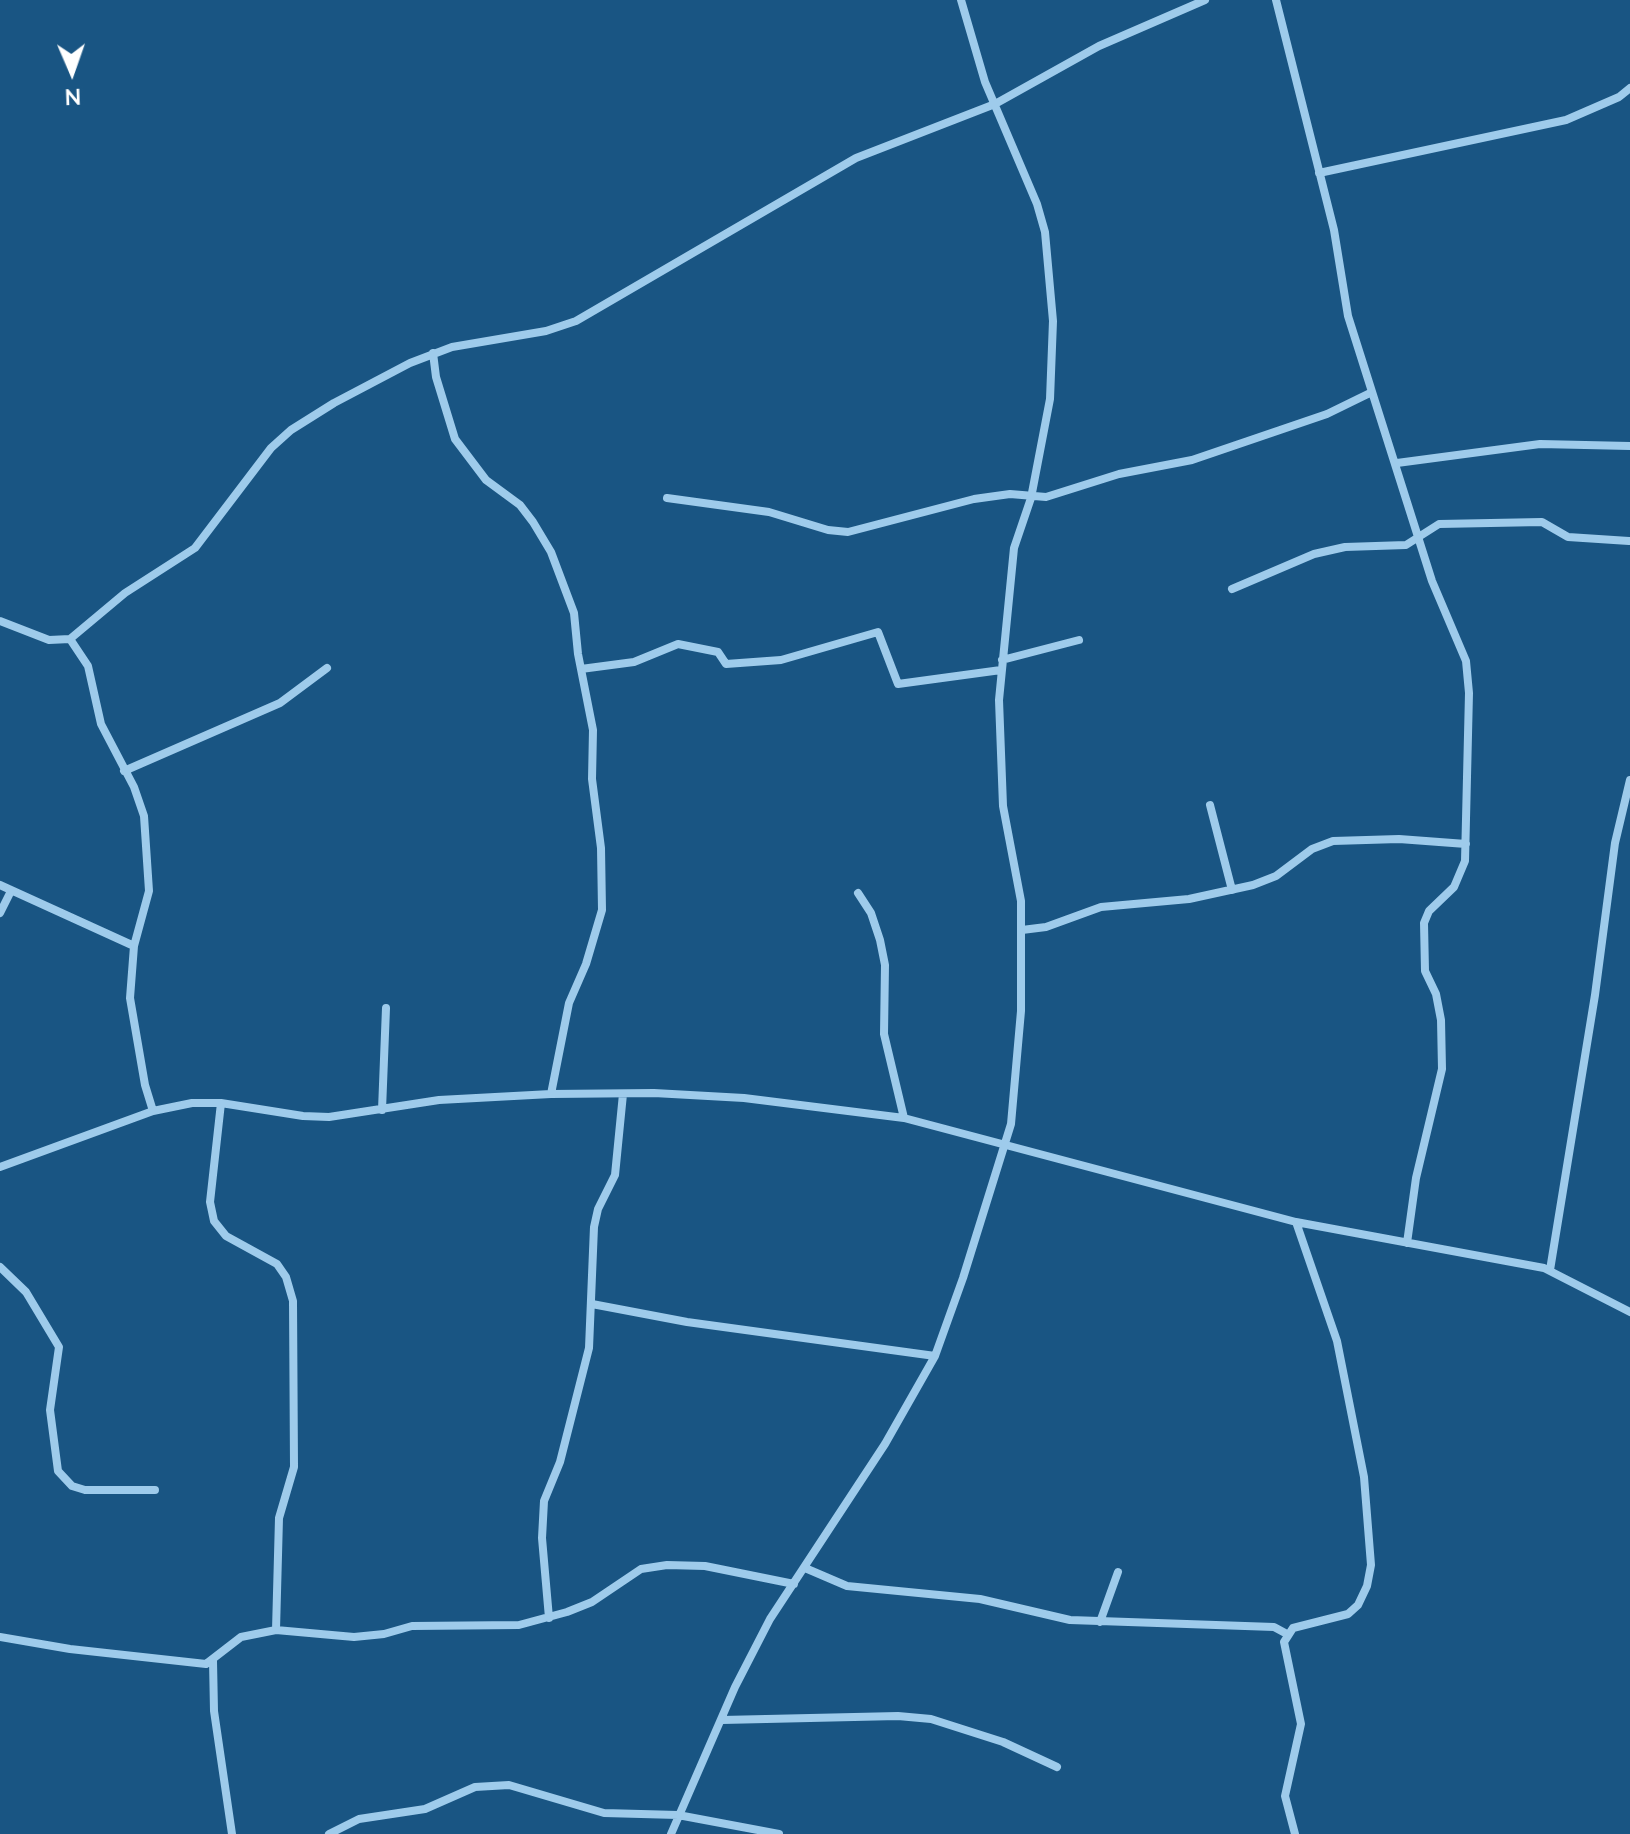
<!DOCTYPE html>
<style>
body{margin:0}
#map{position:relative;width:1630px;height:1834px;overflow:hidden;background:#195583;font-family:"Nunito Sans",sans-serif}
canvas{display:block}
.north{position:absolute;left:32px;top:32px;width:80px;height:80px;-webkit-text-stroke:6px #195583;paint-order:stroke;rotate:178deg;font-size:22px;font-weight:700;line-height:32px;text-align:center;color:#fff}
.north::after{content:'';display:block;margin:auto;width:28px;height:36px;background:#fff;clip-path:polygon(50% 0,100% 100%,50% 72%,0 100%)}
</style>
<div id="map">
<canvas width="1630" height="1834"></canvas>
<div class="north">N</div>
</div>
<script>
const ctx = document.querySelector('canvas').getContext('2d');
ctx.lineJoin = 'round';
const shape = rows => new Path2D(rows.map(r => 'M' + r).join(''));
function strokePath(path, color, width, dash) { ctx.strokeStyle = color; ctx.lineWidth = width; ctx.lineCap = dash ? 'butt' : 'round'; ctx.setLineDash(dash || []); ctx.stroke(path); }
strokePath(shape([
 [1276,0,1334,230,1348,316,1432,581,1466,661,1469,693,1465,861,1454,887,1429,911,1424,923,1425,971,1436,994,1441,1020,1442,1069,1416,1178,1407,1243],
 [1319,173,1566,120,1619,97,1630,88],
 [433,353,436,377,455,439,486,480,520,505,533,522,551,552,574,613,578,654,593,730,592,779,601,848,602,910,586,964,569,1003,551,1094],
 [1397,463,1540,444,1630,446],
 [667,498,769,512,828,530,848,532,974,499,1010,494,1046,497,1119,474,1192,460,1327,414,1372,392],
 [1232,589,1314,554,1345,547,1406,545,1439,524,1542,522,1568,537,1629,541],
 [0,621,49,640,70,639,125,593,195,548,271,448,291,430,334,403,410,363,452,347,546,331,576,321,856,158,995,104,1099,46,1205,0],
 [70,639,88,666,101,724,134,787,144,816,149,891,134,946,130,998,145,1085,153,1111],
 [1002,660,1079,640],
 [581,669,634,662,678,644,718,652,726,664,781,660,878,632,898,684,1001,670],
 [124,771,280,703,327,668],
 [1210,805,1232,890],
 [0,885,134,946],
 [858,893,871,913,880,940,885,965,884,1034,904,1118],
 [0,913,11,891],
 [1022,930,1046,927,1101,907,1189,899,1253,885,1276,876,1312,849,1333,841,1399,839,1466,844],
 [221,1103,210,1202,214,1221,226,1236,277,1264,286,1277,293,1301,294,1467,279,1518,276,1630],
 [382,1110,386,1008],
 [0,1167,153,1111,192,1103,221,1103,303,1116,329,1117,439,1100,551,1094,654,1093,744,1098,904,1118,1296,1222,1544,1268,1630,1312],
 [0,1267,26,1292,59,1347,50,1410,58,1471,72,1486,85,1490,155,1490],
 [1550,1270,1595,995,1615,843,1630,780],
 [592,1304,687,1322,935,1356],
 [805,1568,847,1586,980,1599,1070,1620,1274,1627,1287,1634],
 [549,1618,542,1538,544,1501,560,1462,589,1348,594,1227,598,1209,615,1175,623,1094],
 [1100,1622,1118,1572],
 [0,1637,70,1649,206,1664,241,1637,276,1630,354,1637,384,1634,412,1626,519,1625,567,1612,592,1602,641,1569,667,1565,705,1566,794,1584],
 [213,1661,214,1711,232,1834],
 [722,1720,898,1716,931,1719,1003,1742,1057,1767],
 [329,1834,359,1819,425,1809,475,1787,509,1785,604,1813,678,1815,779,1834],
 [671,1834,735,1687,770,1619,885,1444,935,1356,963,1278,1011,1124,1021,1011,1021,901,1003,806,999,700,1014,548,1031,498,1050,399,1053,321,1045,232,1037,204,985,82,961,0],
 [1295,1834,1285,1796,1301,1724,1284,1642,1293,1628,1348,1614,1358,1605,1367,1586,1371,1565,1364,1477,1337,1341,1296,1222]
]), '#9ecbeb', 8);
</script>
